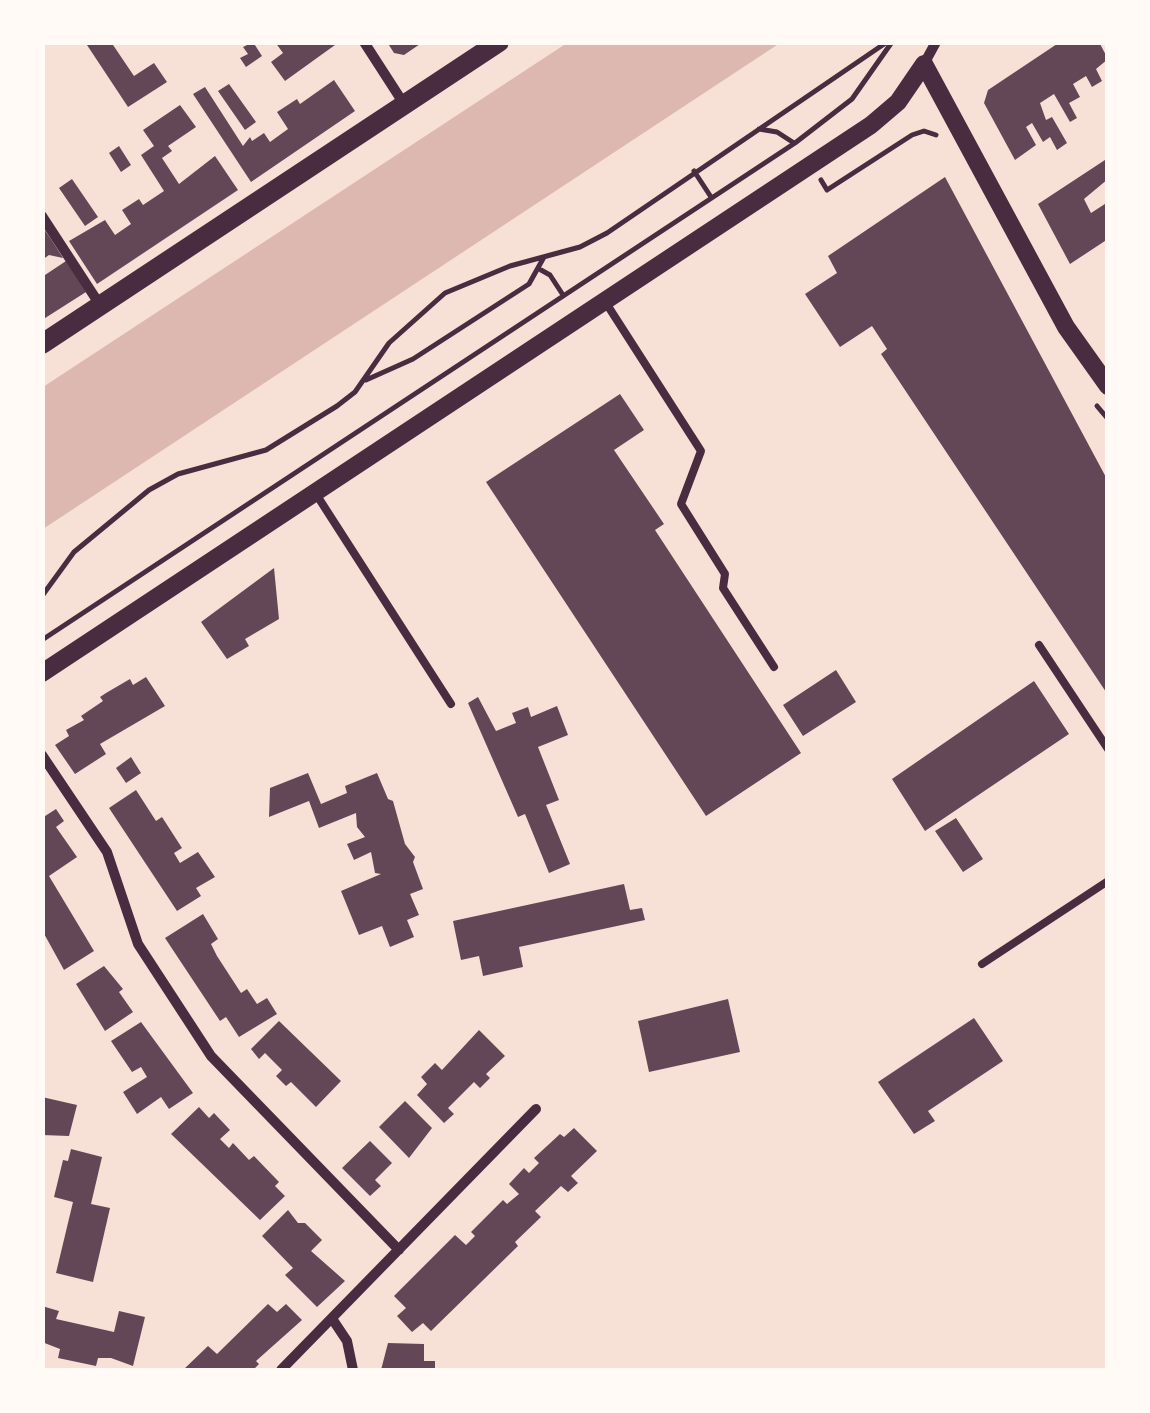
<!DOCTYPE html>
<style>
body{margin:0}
#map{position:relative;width:1150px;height:1413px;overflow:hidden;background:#f7e1d7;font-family:"Source Sans 3",sans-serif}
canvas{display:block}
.frame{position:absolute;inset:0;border:45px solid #fffaf5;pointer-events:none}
</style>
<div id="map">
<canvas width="1150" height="1413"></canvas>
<div class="frame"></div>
</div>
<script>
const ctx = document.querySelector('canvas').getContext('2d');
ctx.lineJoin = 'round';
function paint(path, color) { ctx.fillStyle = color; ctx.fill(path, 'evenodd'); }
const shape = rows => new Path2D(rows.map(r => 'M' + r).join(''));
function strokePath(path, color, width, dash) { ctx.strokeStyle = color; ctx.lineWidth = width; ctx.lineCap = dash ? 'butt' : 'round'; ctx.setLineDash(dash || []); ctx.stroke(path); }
paint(shape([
 [567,43,780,43,43,529,43,387]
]), '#dcb8b0');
paint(shape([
 [85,42,111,42,134,76,154,63,167,82,128,107],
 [253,42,262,56,246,67,240,58,248,54,243,47],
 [275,42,333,42,335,45,285,81,271,62,283,53],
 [387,42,423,42,404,55,394,53],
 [1060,42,1099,42,1108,59,1096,69,1102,81,1092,87,1086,76,1073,84,1080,97,1069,103,1077,118,1070,122,1054,94,1040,103,1046,120,1052,117,1067,143,1057,150,1050,137,1043,142,1032,123,1026,127,1036,145,1015,160,984,103,988,90],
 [334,80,355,111,251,182,193,94,205,87,243,146,250,137,252,141,264,133,270,142,288,129,277,112,297,99,300,104],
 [229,84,256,122,245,130,218,91],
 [180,105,196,127,168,146,172,151,162,158,179,184,215,156,238,190,97,284,69,241,105,220,115,235,131,224,122,210,139,199,143,205,164,191,141,155,154,146,143,130],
 [119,146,131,165,121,172,109,153],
 [1108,158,1108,179,1084,199,1091,213,1108,202,1108,239,1070,264,1038,204],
 [945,177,1108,481,1108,695,881,354,887,349,872,326,840,347,805,294,837,273,828,256],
 [72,179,98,217,85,226,59,188],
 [42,226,51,239,63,258,49,255,42,260],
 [66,261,86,292,42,320,42,277],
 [620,394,644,430,614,450,664,524,655,530,801,753,706,816,486,482],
 [274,568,279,619,245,639,249,646,227,659,201,622],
 [836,670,856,702,803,736,783,705],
 [146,677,165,706,100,744,106,754,75,774,55,745,69,736,66,730,84,720,81,716,103,701,100,697,106,693,130,679,133,685],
 [1034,681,1069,734,925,831,892,779],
 [478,697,496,731,516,723,512,713,528,707,531,717,557,706,568,735,538,747,559,800,546,805,570,864,549,873,525,814,518,817,468,703],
 [131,757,141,773,126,783,116,768],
 [308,773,321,804,347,793,345,786,377,773,388,799,393,801,405,844,415,857,413,862,423,889,410,894,419,915,407,920,414,937,390,947,382,926,359,935,341,891,381,874,375,873,371,852,354,860,347,844,365,837,357,827,356,813,319,828,309,801,269,817,270,788],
 [136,790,156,821,162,817,182,848,174,853,180,863,198,852,215,877,196,888,201,896,177,911,109,808],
 [56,809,64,821,56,827,77,857,49,876,94,951,64,970,42,930,42,818],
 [956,818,983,859,963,872,935,831],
 [624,884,630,910,642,908,645,920,519,947,523,967,483,976,479,956,461,960,453,921],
 [203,914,218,939,211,944,217,956,241,993,247,989,257,1004,267,998,277,1014,239,1037,226,1017,220,1021,165,938],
 [104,966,123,989,119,992,133,1012,105,1031,76,984],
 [728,999,740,1052,649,1072,638,1021],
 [974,1018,1003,1061,928,1111,935,1121,914,1134,878,1082],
 [279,1021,341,1081,316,1107,291,1082,286,1086,276,1076,282,1070,265,1053,259,1059,251,1049],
 [141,1022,193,1093,169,1109,161,1097,137,1114,123,1092,147,1077,141,1067,132,1072,111,1041],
 [479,1030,505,1056,486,1074,490,1078,480,1088,474,1082,448,1108,454,1114,444,1123,417,1095,427,1084,421,1077,435,1063,442,1070],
 [42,1097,77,1105,69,1136,42,1135],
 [405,1101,432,1128,409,1158,379,1127],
 [199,1107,209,1118,214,1113,230,1130,220,1139,229,1148,233,1143,249,1160,254,1156,279,1182,275,1186,285,1196,260,1220,171,1134],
 [574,1128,597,1151,571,1176,578,1183,568,1192,561,1186,535,1211,541,1217,515,1242,518,1246,431,1331,423,1323,412,1332,397,1316,406,1308,394,1296,455,1235,466,1245,475,1236,471,1232,503,1200,507,1204,519,1194,509,1184,524,1168,529,1173,539,1163,534,1158,560,1134,564,1137],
 [370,1141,392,1163,375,1180,381,1186,370,1196,342,1168],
 [71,1149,102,1157,91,1204,110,1208,93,1282,56,1273,73,1202,54,1197,63,1160,68,1161],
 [288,1210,298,1223,305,1223,322,1240,311,1251,345,1281,317,1307,285,1275,293,1268,262,1236],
 [268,1304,277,1312,286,1304,302,1320,256,1361,259,1364,253,1370,183,1370,208,1346,217,1354],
 [42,1306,59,1311,56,1319,114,1332,119,1311,145,1317,133,1366,111,1358,98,1358,96,1366,58,1358,60,1349,42,1342],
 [388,1343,424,1344,424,1361,435,1361,435,1370,381,1370]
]), '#644757');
strokePath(shape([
 [759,129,777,132,794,143],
 [694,171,711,197],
 [821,180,827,190,912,135,924,131,936,135],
 [541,270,550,275,563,295],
 [366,380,413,359,529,284,544,257],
 [1097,406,1108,419],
 [42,596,74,552,149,490,178,474,266,450,337,406,355,392,389,343,445,293,510,266,580,247,607,233,887,42],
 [42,640,795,143,852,99,892,42]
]), '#4a2c40', 5);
strokePath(shape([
 [606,303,701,451,681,504,725,574,723,588,774,667],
 [316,494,451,704],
 [1039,645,1108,749],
 [982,964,1108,881]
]), '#4a2c40', 8);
strokePath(shape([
 [364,42,404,104],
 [924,64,936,42],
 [42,216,100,305],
 [42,755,107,852,138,944,211,1056,399,1250],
 [333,1320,347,1341,353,1370],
 [281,1370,536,1109]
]), '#4a2c40', 10);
strokePath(shape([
 [42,673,871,125,898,102,924,64,1066,327,1108,386]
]), '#4a2c40', 18);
strokePath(shape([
 [42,344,499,42]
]), '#4a2c40', 20);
</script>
